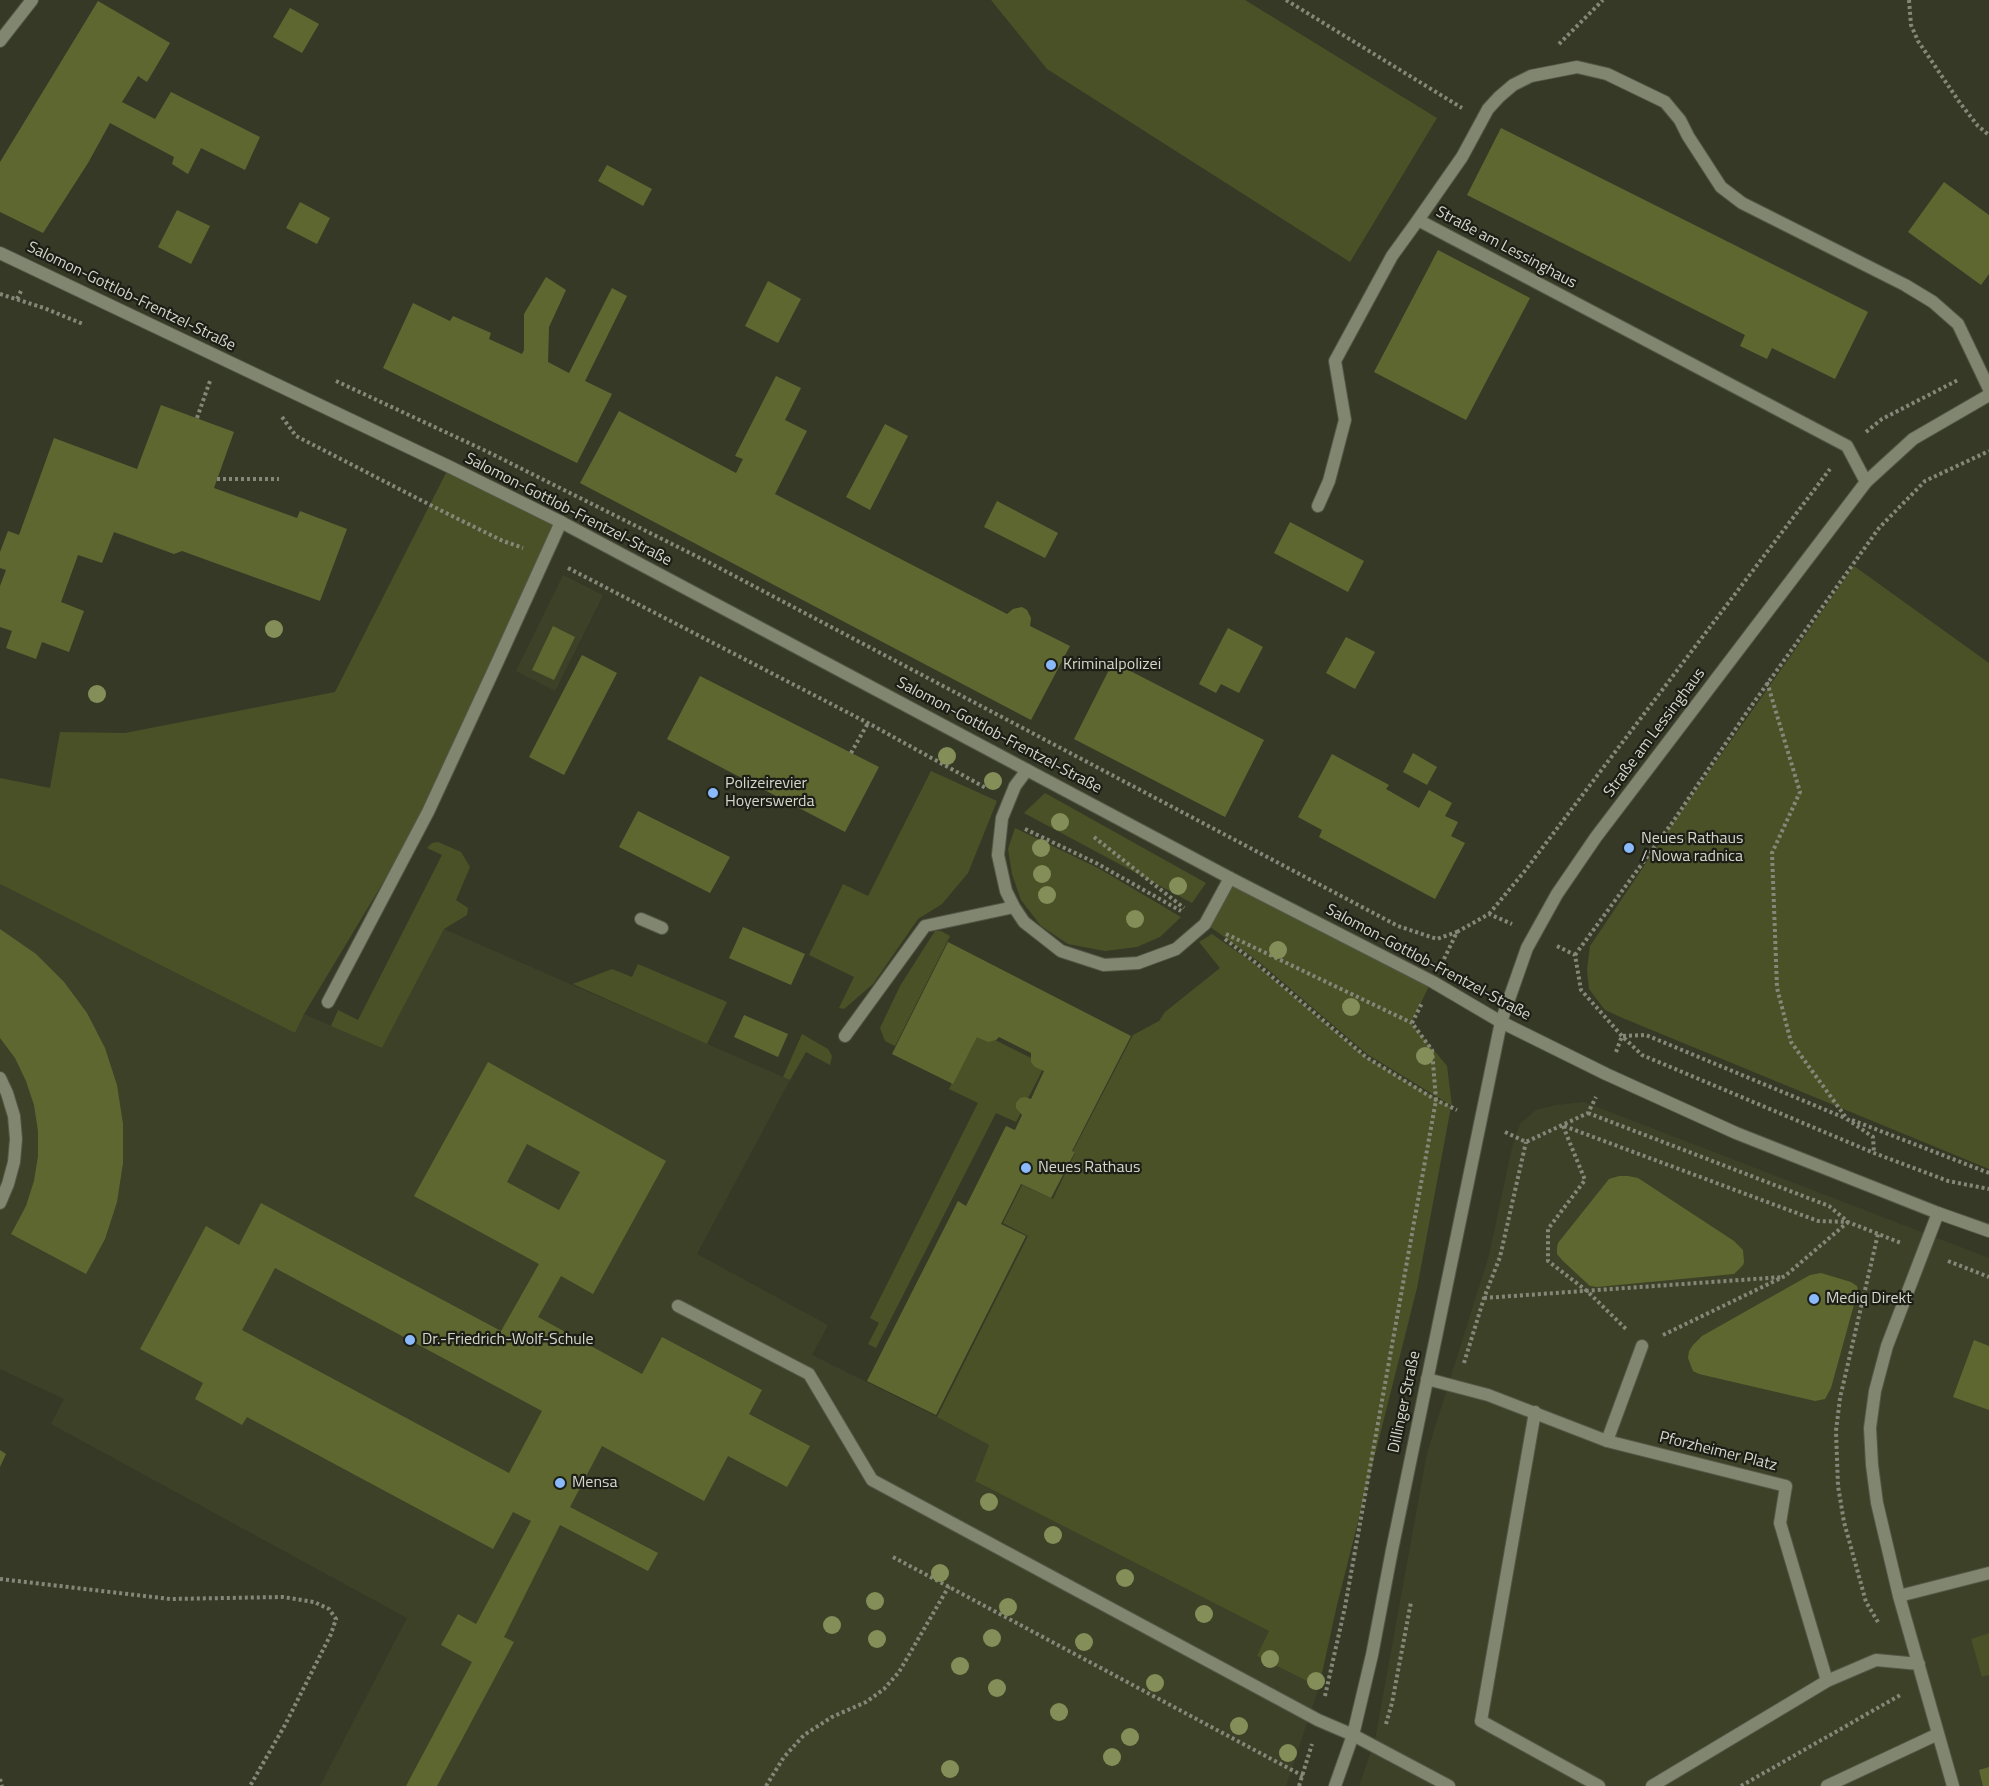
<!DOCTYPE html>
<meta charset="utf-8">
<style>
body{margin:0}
canvas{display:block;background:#353926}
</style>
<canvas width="1989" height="1786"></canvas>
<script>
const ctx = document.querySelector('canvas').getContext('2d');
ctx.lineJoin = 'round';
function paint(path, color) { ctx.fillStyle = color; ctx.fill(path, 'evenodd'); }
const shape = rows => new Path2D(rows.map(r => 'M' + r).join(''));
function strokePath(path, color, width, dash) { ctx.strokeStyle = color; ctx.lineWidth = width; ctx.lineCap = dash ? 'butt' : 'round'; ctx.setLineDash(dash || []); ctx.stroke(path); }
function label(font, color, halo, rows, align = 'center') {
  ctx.font = font + ' "Titillium Web",sans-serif'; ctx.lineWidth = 4.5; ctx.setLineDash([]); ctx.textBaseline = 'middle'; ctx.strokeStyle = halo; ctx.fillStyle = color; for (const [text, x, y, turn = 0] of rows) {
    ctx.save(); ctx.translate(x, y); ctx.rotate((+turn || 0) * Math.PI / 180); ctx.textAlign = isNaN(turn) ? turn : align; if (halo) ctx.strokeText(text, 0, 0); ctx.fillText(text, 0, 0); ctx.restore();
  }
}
paint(shape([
 [563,575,603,595,555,691,516,671],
 [0,884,295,1033,304,1014,382,1048,444,929,790,1080,697,1254,828,1325,812,1355,937,1417,989,1445,975,1481,1270,1631,1257,1656,1319,1687,1286,1786,320,1786,407,1618,51,1424,64,1399,0,1369],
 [1584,1102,1989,1258,1989,1633,1971,1639,1983,1677,1989,1675,1989,1786,1359,1786,1375,1740,1427,1453,1489,1255,1512,1148,1520,1124,1536,1110,1556,1105]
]), '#3c4127');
paint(shape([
 [991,0,1245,0,1437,118,1350,262,1047,69],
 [448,469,558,524,426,811,304,1014,295,1033,0,884,0,778,50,788,60,732,125,733,335,692],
 [1854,566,1989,663,1989,1169,1625,1019,1605,1010,1589,989,1587,970,1590,946,1673,823],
 [931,771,997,801,968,873,942,904,918,919,873,984,844,1009,839,1008,854,977,809,955,843,884,868,896],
 [1045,793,1206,883,1192,903,1024,813],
 [1015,828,1098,868,1181,917,1160,937,1137,947,1105,951,1068,944,1041,926,1021,900,1012,874,1008,849],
 [438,842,461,852,470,867,456,900,468,908,467,915,444,929,382,1048,331,1026,338,1010,358,1020,442,855,427,848,432,843],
 [1230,879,1431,982,1411,1023,1447,1066,1452,1106,1367,1054,1258,961,1206,924],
 [935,931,941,931,950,936,895,1046,885,1041,880,1028,900,986],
 [1212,934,1255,964,1366,1057,1451,1107,1417,1288,1337,1605,1319,1687,1257,1656,1269,1631,975,1481,989,1445,937,1417,1028,1236,1003,1223,1022,1185,1053,1199,1075,1153,1073,1151,1133,1035,1159,1021,1165,1012,1220,968,1199,942],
 [638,964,727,1002,707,1044,573,984,612,969,632,977],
 [977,1031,1045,1065,1016,1122,996,1113,876,1348,868,1344,879,1323,870,1318,978,1103,949,1089],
 [802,1034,828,1049,832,1056,830,1065,806,1052,790,1080,783,1077],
 [1989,1633,1989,1675,1982,1677,1971,1639]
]), '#4a5127');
paint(shape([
 [98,1,170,43,147,82,138,76,122,102,155,119,171,92,260,137,245,170,201,148,188,174,172,164,174,157,110,123,88,163,43,233,0,212,0,162],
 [290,8,319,24,302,53,273,37],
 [1501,128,1868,312,1835,379,1772,348,1767,359,1740,346,1745,335,1467,195],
 [607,165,652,189,643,206,598,181],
 [1944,182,1989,215,1989,274,1981,285,1908,232],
 [300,202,330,218,317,244,286,228],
 [177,210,210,226,191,264,158,247],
 [1438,250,1530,298,1466,420,1374,372],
 [546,277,566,290,549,327,548,362,569,373,612,288,627,296,585,381,612,394,577,463,383,368,413,303,450,321,453,316,491,333,489,339,522,354,524,350,524,314],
 [768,281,801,299,778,343,745,326],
 [776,376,801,388,785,420,807,431,775,494,1007,614,1013,609,1022,607,1027,610,1031,618,1030,626,1070,646,1031,720,580,483,619,411,736,473,743,459,735,456],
 [161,405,234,432,214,488,297,518,300,511,347,529,320,601,182,551,174,554,114,532,102,563,78,555,61,602,84,611,69,652,42,642,36,659,6,648,12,631,0,627,0,586,6,570,0,568,0,552,8,531,19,535,54,438,137,469],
 [885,424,908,436,870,510,846,497],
 [997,501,1058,533,1045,558,984,527],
 [1290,522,1364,561,1348,592,1274,553],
 [553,626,575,637,554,680,532,670],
 [1228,628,1263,647,1239,693,1221,684,1216,693,1199,684],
 [1346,637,1375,652,1355,689,1326,673],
 [582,655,617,673,564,775,529,757],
 [1113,662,1264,740,1225,817,1074,739],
 [700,676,879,767,845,832,667,739],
 [1413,753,1437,767,1427,785,1403,772],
 [1332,754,1389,785,1386,789,1419,808,1429,790,1452,803,1445,816,1458,822,1451,836,1465,843,1435,899,1319,837,1322,830,1298,817],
 [638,811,730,857,710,893,619,847],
 [743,927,805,954,791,985,729,958],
 [0,929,36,954,64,982,87,1013,105,1048,117,1085,123,1124,123,1163,117,1202,105,1239,86,1274,11,1234,26,1206,34,1181,38,1156,38,1131,34,1105,26,1081,15,1058,0,1038],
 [948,942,1131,1036,1072,1151,1075,1152,1051,1198,1021,1184,1001,1224,1026,1236,936,1415,867,1381,958,1201,966,1206,1006,1126,1015,1130,1022,1115,1016,1108,1016,1103,1020,1098,1025,1097,1031,1099,1044,1071,1035,1067,1031,1062,1031,1053,999,1037,996,1040,988,1042,977,1037,953,1084,892,1054],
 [744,1015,788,1034,778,1057,734,1037],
 [488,1062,666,1161,593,1294,561,1276,538,1317,642,1374,662,1337,762,1390,749,1414,810,1446,787,1487,728,1456,704,1501,602,1446,570,1507,658,1553,648,1571,560,1525,504,1637,514,1642,437,1786,406,1786,472,1662,441,1645,458,1614,476,1624,531,1521,513,1512,493,1549,247,1417,242,1425,195,1399,203,1383,140,1349,206,1226,239,1245,261,1203,501,1331,539,1264,414,1196],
 [527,1144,580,1172,559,1210,507,1182],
 [275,1268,542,1411,509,1473,242,1330],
 [1619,1176,1628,1176,1638,1178,1734,1241,1743,1250,1744,1262,1743,1265,1734,1274,1597,1287,1590,1286,1563,1261,1557,1254,1557,1248,1558,1243,1609,1179],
 [1821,1273,1851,1282,1857,1286,1858,1290,1831,1388,1825,1399,1815,1401,1699,1374,1693,1371,1688,1358,1689,1351,1693,1345,1702,1336,1810,1275],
 [1974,1340,1989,1346,1989,1410,1953,1397],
 [0,1450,6,1454,0,1467],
 [1989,1767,1989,1786,1983,1786,1979,1770]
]), '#5f6731');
const lane = shape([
 [1866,482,1847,446,1418,220,1462,157,1488,109,1499,97,1513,85,1531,76,1577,67,1607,74,1665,102,1680,120,1688,136,1721,187,1742,203,1905,285,1933,302,1958,324,1989,389],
 [1318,506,1329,481,1345,420,1335,361,1392,256,1418,220],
 [1027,770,1015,786,1002,818,998,855,1006,891,1014,907,1024,922,1061,951,1104,965,1138,963,1176,949,1205,924,1230,878],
 [641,919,662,928],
 [328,1002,428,812,497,663,561,522],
 [845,1036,925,926,1014,907],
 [0,1078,7,1093,14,1116,16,1139,14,1162,8,1184,0,1203],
 [1938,1213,1887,1346,1875,1391,1870,1428,1872,1465,1877,1503,1899,1596,1953,1786],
 [678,1306,809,1374,872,1480,1318,1720,1353,1735,1449,1786],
 [1427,1379,1488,1395,1607,1441,1786,1486,1780,1523,1827,1681,1876,1660,1919,1664],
 [1535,1412,1481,1721,1599,1786],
 [1607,1441,1642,1346],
 [1899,1596,1989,1573],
 [1652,1786,1827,1681],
 [1827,1786,1938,1734]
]);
const street = shape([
 [0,41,32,0],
 [0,253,450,467,561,522,1230,878,1433,982,1501,1022,1606,1074,1736,1133,1938,1213,1989,1231],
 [1335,1786,1353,1735,1372,1655,1392,1550,1501,1022,1527,948,1557,894,1596,837,1866,482,1913,439,1989,395]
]);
strokePath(lane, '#545746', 14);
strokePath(street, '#545746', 14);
strokePath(shape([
 [1286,0,1462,108],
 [1909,0,1911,25,1918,41,1960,103,1978,126,1989,135],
 [1559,44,1603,0],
 [0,294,44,308,83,324],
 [17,299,21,291],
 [336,381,486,451,708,562,1398,926,1437,939,1457,932],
 [282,417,296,436,444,512,503,541,523,548],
 [197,418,210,381],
 [1866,432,1882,419,1958,380],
 [217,479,279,479],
 [568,568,868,723,986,788],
 [1767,682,1800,792,1772,853,1777,988,1791,1042,1847,1119,1873,1137,1874,1153],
 [851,753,868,723],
 [1025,829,1096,863,1181,911],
 [1094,837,1184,908],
 [1489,914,1524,872,1830,469],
 [1226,934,1412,1023],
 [1225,939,1256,963,1366,1057,1436,1100,1457,1110],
 [1557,946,1575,955,1581,990,1622,1036,1642,1055,1874,1153,1948,1181,1989,1189],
 [1575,955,1672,823,1747,712,1879,528,1925,481,1989,451],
 [1444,959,1457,932,1489,914,1512,924],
 [1623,1036,1646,1035,1845,1118],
 [1616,1052,1622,1036],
 [1588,1113,1829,1206,1847,1221],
 [1852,1120,1989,1173],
 [1563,1126,1585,1180,1548,1229,1548,1261,1587,1291,1626,1329],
 [1564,1126,1818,1221,1848,1222,1901,1243],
 [1505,1132,1526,1142,1588,1113,1596,1097],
 [1948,1261,1989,1277],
 [1484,1298,1783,1277],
 [1663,1335,1785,1276,1848,1222],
 [1464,1363,1484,1298,1500,1257,1526,1142],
 [893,1557,1305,1777],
 [0,1579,170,1599,283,1597,314,1602,329,1609,336,1619,331,1634,285,1725,250,1786],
 [1878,1622,1866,1602,1844,1522,1838,1486,1836,1431,1840,1398,1878,1234],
 [1325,1696,1345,1607,1436,1100,1432,1050,1412,1023,1422,1003],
 [1386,1724,1392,1703,1411,1602],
 [0,1779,2,1786],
 [766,1786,784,1757,804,1735,832,1717,866,1702,884,1689,899,1672,949,1586],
 [1299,1786,1312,1744],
 [1741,1786,1902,1694]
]), '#858879', 4, [3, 3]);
strokePath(lane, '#818670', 12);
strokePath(street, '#818670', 12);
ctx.fillStyle = '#848e58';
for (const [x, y] of [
 [274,629],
 [97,694],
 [947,756],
 [993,781],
 [1060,822],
 [1041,848],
 [1042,874],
 [1178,886],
 [1047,895],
 [1135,919],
 [1278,950],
 [1351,1007],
 [1425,1056],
 [989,1502],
 [1053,1535],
 [940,1573],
 [1125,1578],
 [875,1601],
 [1008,1607],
 [1204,1614],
 [832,1625],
 [992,1638],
 [877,1639],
 [1084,1642],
 [1270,1659],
 [960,1666],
 [1316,1681],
 [1155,1683],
 [997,1688],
 [1059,1712],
 [1239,1726],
 [1130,1737],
 [1288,1753],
 [1112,1757],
 [950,1769]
]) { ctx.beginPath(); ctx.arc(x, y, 9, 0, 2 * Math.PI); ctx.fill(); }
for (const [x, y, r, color] of [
 [1051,665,6,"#8abafc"],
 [713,793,6,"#8abafc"],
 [1629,848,6,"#8abafc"],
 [1026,1168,6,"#8abafc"],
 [1814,1299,6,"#8abafc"],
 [410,1340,6,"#8abafc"],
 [560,1483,6,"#8abafc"]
]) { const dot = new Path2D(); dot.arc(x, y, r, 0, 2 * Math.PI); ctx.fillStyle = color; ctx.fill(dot); strokePath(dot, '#1d1f16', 2); }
label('16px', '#d4d6ca', '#1d1f16', [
 ["Straße am Lessinghaus",1506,248,28],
 ["Salomon-Gottlob-Frentzel-Straße",131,297,26],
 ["Salomon-Gottlob-Frentzel-Straße",568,510,27],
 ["Straße am Lessinghaus",1655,733,-53],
 ["Salomon-Gottlob-Frentzel-Straße",999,736,28],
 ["Salomon-Gottlob-Frentzel-Straße",1428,963,28],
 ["Dillinger Straße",1405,1402,-78],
 ["Pforzheimer Platz",1718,1452,14]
]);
label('16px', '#d4d6ca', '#1d1f16', [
 ["Kriminalpolizei",1063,665],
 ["Polizeirevier",725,784],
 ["Hoyerswerda",725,802],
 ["Neues Rathaus",1641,839],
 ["/ Nowa radnica",1641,857],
 ["Neues Rathaus",1038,1168],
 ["Mediq Direkt",1826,1299],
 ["Dr.-Friedrich-Wolf-Schule",422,1340],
 ["Mensa",572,1483]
], 'left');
</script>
